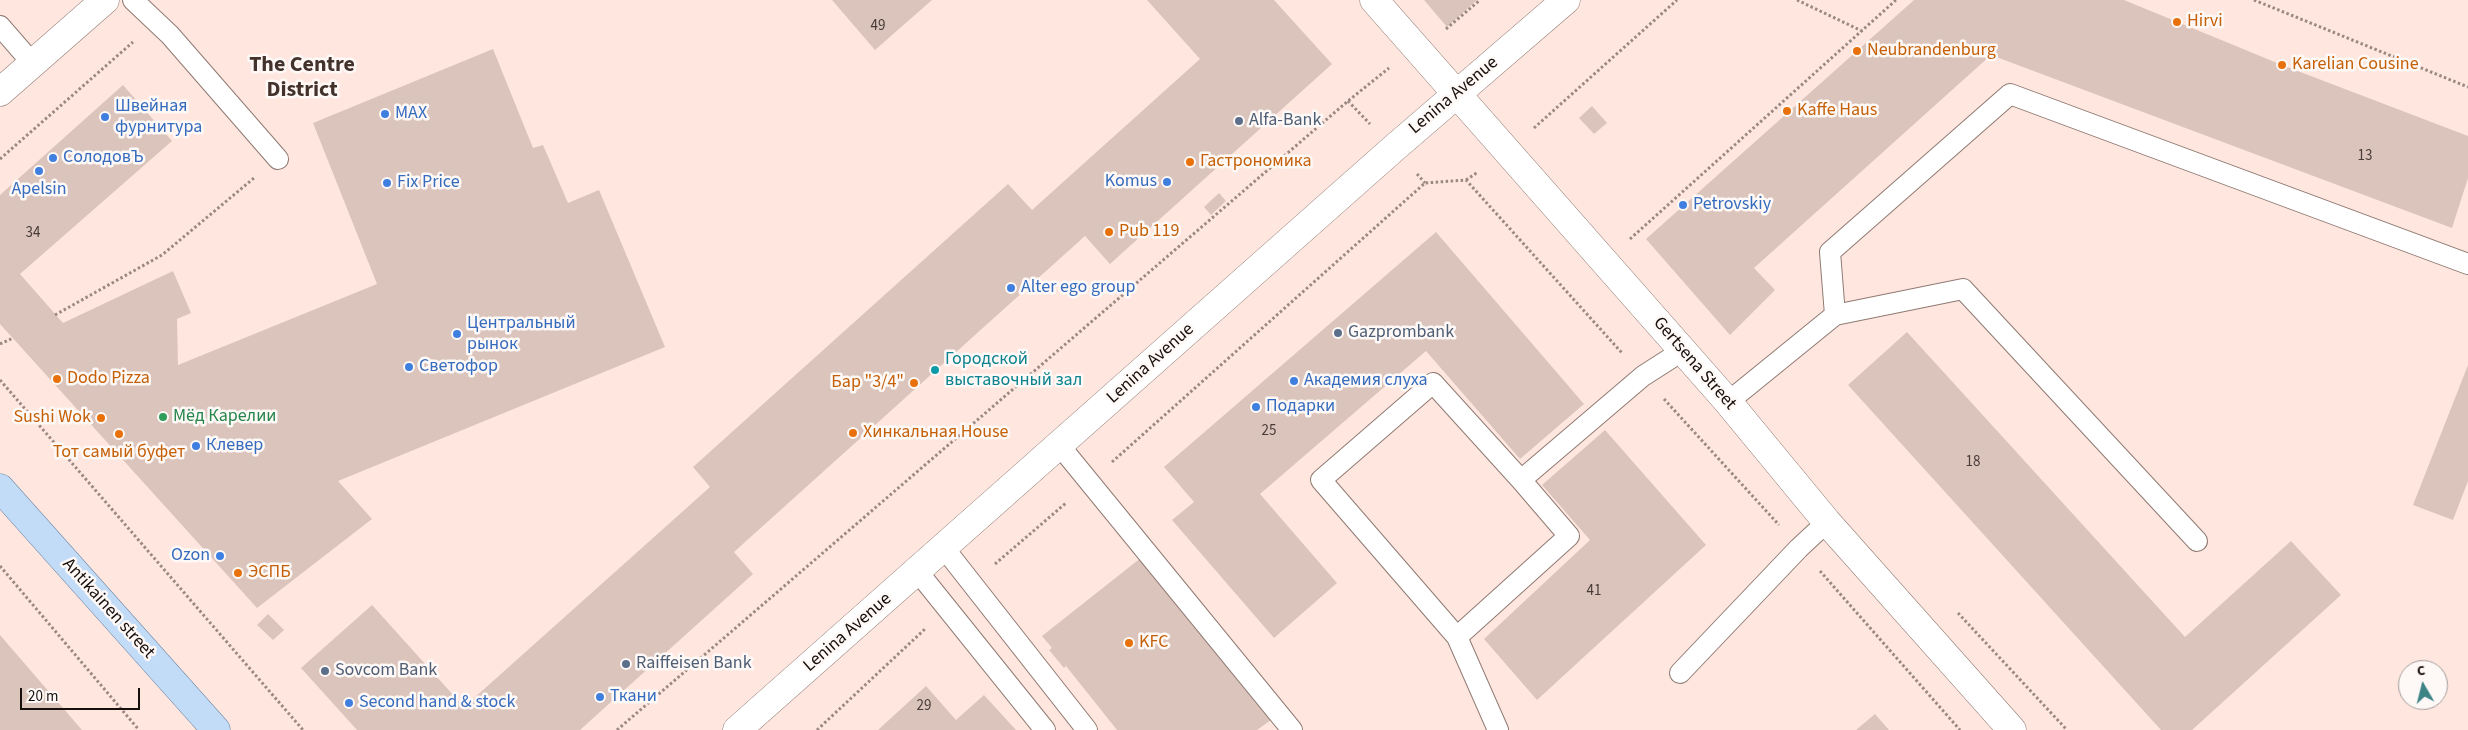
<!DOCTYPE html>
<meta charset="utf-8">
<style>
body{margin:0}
#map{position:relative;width:2468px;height:730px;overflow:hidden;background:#ffe7df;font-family:"Source Sans 3",sans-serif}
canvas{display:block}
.north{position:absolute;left:2398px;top:660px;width:50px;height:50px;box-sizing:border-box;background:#fef9f7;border:1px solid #a29b99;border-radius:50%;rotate:352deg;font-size:14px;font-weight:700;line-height:20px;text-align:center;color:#170f0c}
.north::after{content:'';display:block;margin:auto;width:18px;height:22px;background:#3c8485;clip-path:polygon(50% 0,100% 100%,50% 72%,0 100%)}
.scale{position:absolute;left:20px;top:688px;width:120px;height:22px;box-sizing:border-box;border:2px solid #170f0c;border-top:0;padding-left:6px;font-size:15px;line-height:18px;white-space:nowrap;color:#170f0c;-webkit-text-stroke:4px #fef9f7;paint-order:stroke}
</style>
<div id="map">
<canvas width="2468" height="730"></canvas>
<div class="north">С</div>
<div class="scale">20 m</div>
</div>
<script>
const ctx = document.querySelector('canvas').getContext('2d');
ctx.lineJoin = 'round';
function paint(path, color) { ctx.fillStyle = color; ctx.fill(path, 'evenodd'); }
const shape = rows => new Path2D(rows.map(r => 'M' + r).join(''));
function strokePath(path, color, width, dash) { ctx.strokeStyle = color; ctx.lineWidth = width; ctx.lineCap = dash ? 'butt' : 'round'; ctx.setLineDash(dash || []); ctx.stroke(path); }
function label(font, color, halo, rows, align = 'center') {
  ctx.font = font + ' "Source Sans 3",sans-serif'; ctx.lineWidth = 5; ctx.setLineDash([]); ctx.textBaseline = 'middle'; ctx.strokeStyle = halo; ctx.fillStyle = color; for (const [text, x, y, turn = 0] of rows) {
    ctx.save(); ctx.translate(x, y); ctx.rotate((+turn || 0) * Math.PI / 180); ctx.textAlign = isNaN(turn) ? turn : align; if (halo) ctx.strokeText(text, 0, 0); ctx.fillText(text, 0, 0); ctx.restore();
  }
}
paint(shape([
 [832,0,932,0,875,50],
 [1147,0,1274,0,1332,64,1110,264,1085,236,734,552,753,574,580,730,357,730,301,668,372,605,464,707,710,487,693,467,1008,184,1032,210,1200,59],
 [1424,0,1477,0,1447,27],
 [1914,0,2124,0,2282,65,2468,136,2468,178,2452,228,1991,55,1754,268,1775,290,1730,335,1646,239],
 [493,49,533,148,543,145,568,203,599,190,665,347,338,481,372,519,257,608,0,324,0,195,123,85,172,141,20,274,63,323,173,271,191,313,177,319,178,365,377,284,313,123],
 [1592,106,1607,123,1594,134,1579,118],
 [1219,193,1226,201,1211,215,1204,207],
 [1436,232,1584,404,1520,459,1426,351,1260,494,1337,583,1274,638,1172,520,1194,502,1164,467],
 [1907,332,2185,637,2291,541,2341,595,2192,730,2161,730,1848,385],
 [2468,365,2468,481,2453,520,2413,505],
 [1605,430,1706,545,1537,700,1484,639,1590,540,1542,485],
 [1142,557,1271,720,1257,730,1117,730,1066,666,1064,668,1049,650,1052,648,1042,636],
 [268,614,284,630,273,640,257,625],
 [0,635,82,730,0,730],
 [926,686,956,720,984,695,1016,730,878,730],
 [1875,714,1889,730,1856,730]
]), '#dbc4bc');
const lane = shape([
 [133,0,170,35,278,159],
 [0,26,33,64],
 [1835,315,1963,289,2197,541],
 [1728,402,1835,315,1830,252,2010,94,2468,264],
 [1060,446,1292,730],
 [1521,480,1569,536,1457,637,1321,480,1433,383,1521,480,1643,376,1682,351],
 [944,548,1087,730],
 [918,572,1045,730],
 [1457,637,1498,730],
 [1680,673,1799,548,1827,522]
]);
const street = shape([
 [1374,0,1728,402,1827,522,2012,730],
 [0,92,105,0]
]);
const secondary = shape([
 [737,730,1393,149,1566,0]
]);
const primary = shape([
 [0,488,216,730]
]);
strokePath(lane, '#8f7a73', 22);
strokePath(street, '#8f7a73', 29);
strokePath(secondary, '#8f7a73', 29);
strokePath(primary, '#6c85a3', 29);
strokePath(shape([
 [1797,0,1862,31],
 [2254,0,2468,87],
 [1446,29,1480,0],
 [1348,101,1370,124],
 [1534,128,1677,0],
 [0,159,133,42],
 [1417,174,1425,183],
 [1466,180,1478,172],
 [1630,239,1896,0],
 [55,315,162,255,254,178],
 [0,344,13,338],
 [0,380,303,730],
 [1664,399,1779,525],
 [1112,462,1425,183,1466,180,1622,353],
 [995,564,1066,503],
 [0,566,139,730],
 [1820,571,1960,730],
 [1958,613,2067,730],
 [617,730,1348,101,1389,68],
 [817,730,925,629]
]), '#9a8983', 3, [2.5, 2.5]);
strokePath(lane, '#fff', 20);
strokePath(street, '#fff', 28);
strokePath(secondary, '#fff', 28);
strokePath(primary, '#c2dcf8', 28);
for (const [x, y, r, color] of [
 [2177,22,5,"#e8710a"],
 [1857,51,5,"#e8710a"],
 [2282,65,5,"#e8710a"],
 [1787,111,5,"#e8710a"],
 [385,114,5,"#3f7fe0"],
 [105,117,5,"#3f7fe0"],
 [1239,121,5,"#5c6f8a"],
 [53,158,5,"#3f7fe0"],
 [1190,162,5,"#e8710a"],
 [39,171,5,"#3f7fe0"],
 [1167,182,5,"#3f7fe0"],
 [387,183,5,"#3f7fe0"],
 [1683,205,5,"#3f7fe0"],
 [1109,232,5,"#e8710a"],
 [1011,288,5,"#3f7fe0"],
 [1338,333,5,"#5c6f8a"],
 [457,334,5,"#3f7fe0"],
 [409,367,5,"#3f7fe0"],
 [935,370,5,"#0f9aa8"],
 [57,379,5,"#e8710a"],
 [1294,381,5,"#3f7fe0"],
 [914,383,5,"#e8710a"],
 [1256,407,5,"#3f7fe0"],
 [163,417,5,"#2e9e5b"],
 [101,418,5,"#e8710a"],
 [853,433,5,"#e8710a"],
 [119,434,5,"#e8710a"],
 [196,446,5,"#3f7fe0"],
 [220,556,5,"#3f7fe0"],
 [238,573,5,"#e8710a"],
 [1129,643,5,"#e8710a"],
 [626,664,5,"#5c6f8a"],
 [325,671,5,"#5c6f8a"],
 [600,697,5,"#3f7fe0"],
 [349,703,5,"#3f7fe0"]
]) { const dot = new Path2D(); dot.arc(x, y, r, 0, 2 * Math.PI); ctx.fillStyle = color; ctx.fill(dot); strokePath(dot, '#fef9f7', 2); }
label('15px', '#483c38', null, [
 ["49",878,27],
 ["13",2365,157],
 ["34",33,234],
 ["25",1269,432],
 ["18",1973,463],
 ["41",1594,592],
 ["29",924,707]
]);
label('18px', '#c56008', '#fef9f7', [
 ["Hirvi",2187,22],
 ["Neubrandenburg",1867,51],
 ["Karelian Cousine",2292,65],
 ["Kaffe Haus",1797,111],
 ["Гастрономика",1200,162],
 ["Pub 119",1119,232],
 ["Dodo Pizza",67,379],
 ["Бар \"3/4\"",904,383,"right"],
 ["Sushi Wok",91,418,"right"],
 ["Хинкальная House",863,433],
 ["Тот самый буфет",119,453,"center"],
 ["ЭСПБ",248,573],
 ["KFC",1139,643]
], 'left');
label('18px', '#170f0c', '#fef9f7', [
 ["Lenina Avenue",1454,96,-40],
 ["Lenina Avenue",1151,364,-42],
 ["Gertsena Street",1694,364,49],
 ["Antikainen street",108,609,48],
 ["Lenina Avenue",848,633,-41]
]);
label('18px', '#366cbe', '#fef9f7', [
 ["Швейная",115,107],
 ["фурнитура",115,128],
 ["MAX",395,114],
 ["СолодовЪ",63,158],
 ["Komus",1157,182,"right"],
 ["Fix Price",397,183],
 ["Apelsin",39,190,"center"],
 ["Petrovskiy",1693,205],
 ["Alter ego group",1021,288],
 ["Центральный",467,324],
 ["рынок",467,345],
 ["Светофор",419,367],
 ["Академия слуха",1304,381],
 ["Подарки",1266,407],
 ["Клевер",206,446],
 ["Ozon",210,556,"right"],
 ["Ткани",610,697],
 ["Second hand & stock",359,703]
], 'left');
label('18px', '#4e5e75', '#fef9f7', [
 ["Alfa-Bank",1249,121],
 ["Gazprombank",1348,333],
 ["Raiffeisen Bank",636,664],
 ["Sovcom Bank",335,671]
], 'left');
label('18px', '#0d838f', '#fef9f7', [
 ["Городской",945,360],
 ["выставочный зал",945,381]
], 'left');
label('18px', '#27864d', '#fef9f7', [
 ["Мёд Карелии",173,417]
], 'left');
label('bold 22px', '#43312b', '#fef9f7', [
 ["The Centre",302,66],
 ["District",302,91]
]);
</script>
